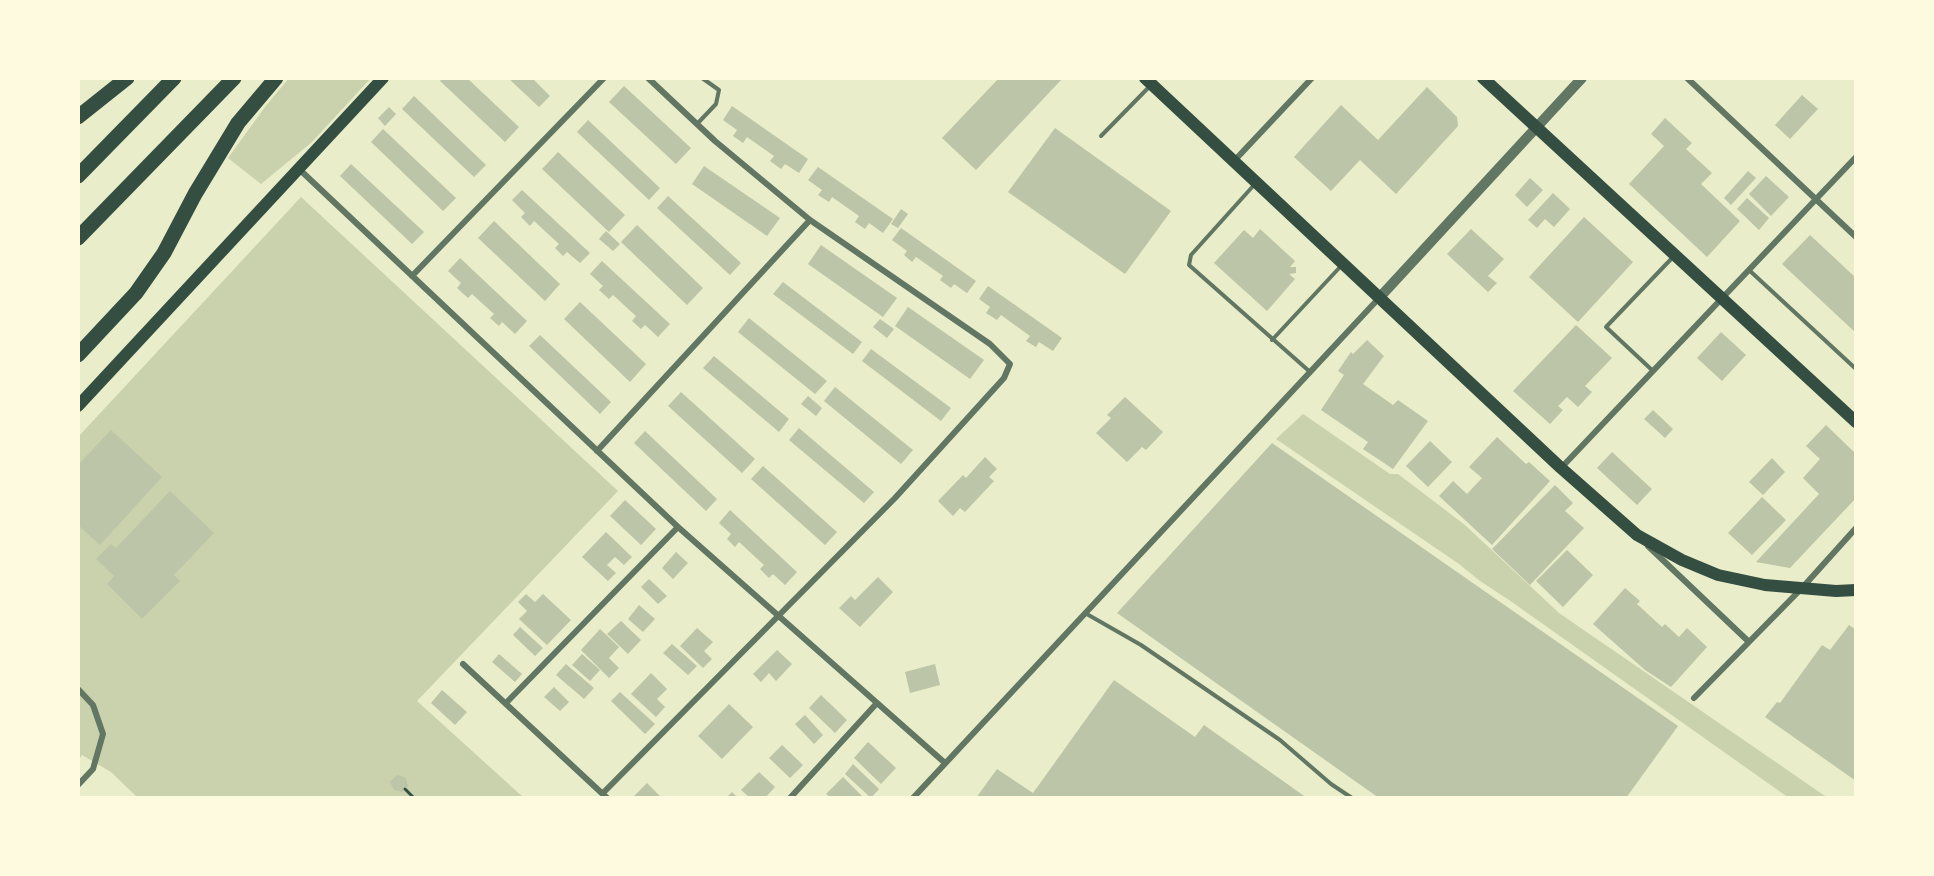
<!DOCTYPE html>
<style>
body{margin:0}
#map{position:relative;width:1934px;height:876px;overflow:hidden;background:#e9edc9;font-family:Signika,sans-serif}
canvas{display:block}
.frame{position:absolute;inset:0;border:80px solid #fefae0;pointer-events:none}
</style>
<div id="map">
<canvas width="1934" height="876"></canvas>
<div class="frame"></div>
</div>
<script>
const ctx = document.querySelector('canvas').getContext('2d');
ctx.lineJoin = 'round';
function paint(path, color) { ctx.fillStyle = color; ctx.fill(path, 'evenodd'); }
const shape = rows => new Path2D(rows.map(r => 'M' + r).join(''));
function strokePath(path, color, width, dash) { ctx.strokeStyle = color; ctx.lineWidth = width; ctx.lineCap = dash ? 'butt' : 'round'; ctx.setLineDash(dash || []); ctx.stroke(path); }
paint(shape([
 [289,78,371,78,312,142,261,184,228,158,265,107],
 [301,197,618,491,417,701,524,798,138,798,111,772,82,755,78,761,78,437],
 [1303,414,1390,474,1398,474,1465,525,1559,613,1828,798,1789,798,1509,600,1480,581,1459,564,1276,439]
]), '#cad2ad');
paint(shape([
 [443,78,467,78,519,127,505,142,440,81],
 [508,78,532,78,550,96,539,107],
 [999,78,1063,78,976,170,942,138],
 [624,86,691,148,676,164,609,102],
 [1427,87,1457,117,1458,126,1396,194,1360,160,1331,191,1294,157,1341,105,1378,140],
 [1802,95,1818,109,1790,139,1775,125],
 [414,96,486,165,474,177,402,109],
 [732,106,808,159,799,173,785,164,781,169,770,161,774,156,747,137,743,143,733,136,737,130,723,120],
 [389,107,396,114,385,126,378,118],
 [1665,118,1692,143,1686,149,1712,173,1701,184,1740,221,1707,257,1629,184,1664,146,1651,134],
 [588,120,660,188,649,200,577,132],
 [1055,128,1171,211,1125,274,1008,192],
 [383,129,456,198,443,211,371,142],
 [558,152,625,215,609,232,542,169],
 [351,164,424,232,412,244,340,176],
 [704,166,780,218,767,236,692,184],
 [818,167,893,219,883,233,869,223,865,229,855,222,859,216,832,197,829,202,818,195,822,190,808,180],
 [1748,171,1756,178,1731,205,1724,198],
 [1766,176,1789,197,1771,216,1749,194],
 [1530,178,1543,190,1527,207,1515,195],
 [522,190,590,253,580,263,567,252,563,256,555,248,559,244,534,221,530,226,521,217,525,213,512,200],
 [1553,193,1570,209,1554,227,1545,219,1537,228,1528,220],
 [668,196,741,263,730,275,657,208],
 [1747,198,1769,218,1759,230,1737,209],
 [901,209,908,214,898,228,891,224],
 [1584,217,1633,262,1578,322,1529,277],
 [494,221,560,284,545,301,478,238],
 [637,225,703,288,687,305,621,242],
 [901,228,976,281,967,293,954,284,951,288,940,280,943,276,916,257,912,262,904,255,907,251,892,240],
 [1260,229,1295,261,1290,267,1296,267,1296,273,1289,274,1295,279,1267,311,1214,263,1244,230,1253,238],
 [1471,229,1504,259,1488,276,1497,283,1488,292,1447,254],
 [606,231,620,244,613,251,599,239],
 [1810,235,1856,278,1856,333,1782,264],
 [821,245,897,298,883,317,808,264],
 [460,258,527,321,515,334,502,322,499,326,490,318,494,314,472,294,468,298,457,288,461,283,448,271],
 [602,261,670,324,658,337,645,325,641,329,632,321,636,316,613,295,609,299,599,290,603,286,590,274],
 [783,282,862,342,853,354,773,294],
 [988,286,1062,338,1053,351,1039,342,1036,347,1026,341,1030,336,1001,315,997,320,986,313,990,307,979,299],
 [580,302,646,364,630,382,564,319],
 [908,307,984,360,970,379,895,326],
 [749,318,827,381,815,394,738,332],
 [880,319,894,329,887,338,873,327],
 [1576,325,1612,358,1585,386,1592,392,1578,407,1567,397,1558,406,1563,410,1550,424,1513,391],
 [1721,332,1746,355,1722,381,1697,358],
 [540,335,611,402,600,414,529,346],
 [1367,340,1384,356,1363,384,1393,405,1398,400,1428,421,1393,469,1363,449,1368,442,1321,410,1344,375,1338,371,1351,352,1353,354],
 [871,349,951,408,941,421,862,361],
 [714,356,789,419,779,432,703,368],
 [835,387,913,450,901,464,824,401],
 [681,392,755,459,742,473,668,406],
 [808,396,822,408,816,416,801,404],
 [1125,397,1163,432,1146,450,1142,447,1127,462,1096,433,1111,418,1107,415],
 [1653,410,1673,429,1665,438,1644,419],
 [1826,425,1856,454,1856,498,1790,568,1756,562,1819,494,1803,478,1820,459,1806,446],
 [799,428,874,492,864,503,789,440],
 [111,430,162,477,100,545,78,525,78,465],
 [645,431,717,499,706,511,634,443],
 [1497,437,1526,464,1529,462,1550,481,1492,545,1439,496,1453,481,1467,494,1482,478,1469,467],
 [1430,441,1452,462,1428,487,1406,466],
 [1272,443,1678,726,1626,798,1379,798,1117,613],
 [1612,452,1652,489,1637,505,1597,468],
 [985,457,997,469,989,477,994,481,965,512,960,508,953,516,938,501,963,475,966,478],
 [1772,458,1785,472,1763,495,1749,482],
 [763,466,837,532,825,545,751,479],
 [1555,485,1573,503,1565,511,1584,528,1530,585,1492,549],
 [170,491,214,533,174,575,180,581,142,619,107,584,114,576,96,559,111,544,116,548],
 [1762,497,1786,520,1752,555,1728,533],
 [625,500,656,529,641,545,610,516],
 [730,510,797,572,785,585,773,574,769,578,760,569,764,565,739,542,735,547,727,539,731,534,719,523],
 [606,532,632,557,624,565,615,557,607,565,616,573,608,581,582,557],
 [1567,550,1593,575,1563,607,1536,581],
 [676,552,688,563,673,579,662,568],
 [878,577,893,592,860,627,839,608,851,596,855,600],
 [649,579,667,596,658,604,641,587],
 [1625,588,1640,601,1637,604,1662,627,1665,624,1679,637,1687,628,1707,647,1671,687,1645,670,1593,624],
 [526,594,535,602,543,594,571,620,547,645,519,619,527,611,518,602],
 [639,605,655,619,643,632,628,619],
 [621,621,641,640,628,654,607,634],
 [1849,625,1856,630,1856,781,1765,717,1777,702,1780,703,1822,645,1830,650],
 [520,627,543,648,535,656,513,635],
 [697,628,713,642,704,651,712,659,703,668,680,646],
 [600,629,619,647,609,658,619,668,609,678,581,650],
 [672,644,697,666,688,675,663,653],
 [777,650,792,664,776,681,769,673,761,682,753,674],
 [499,654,522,674,515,682,492,662],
 [582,654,600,670,590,681,572,665],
 [566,664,594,688,584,699,556,675],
 [935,664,940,685,910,693,905,672],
 [651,673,667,689,657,699,665,707,656,717,631,694],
 [1114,680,1195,737,1204,725,1307,798,976,798,997,769,1033,793],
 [554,687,569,702,560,711,544,697],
 [442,690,467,712,455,725,431,703],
 [620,692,655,724,645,734,611,701],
 [821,695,847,720,835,733,809,708],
 [729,704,753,727,722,759,698,736],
 [805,715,823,735,814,744,795,724],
 [868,742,896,768,881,784,854,758],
 [782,745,803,765,790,778,769,758],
 [853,764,879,789,871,798,845,774],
 [759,772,775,787,765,798,750,798,741,790],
 [397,775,406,778,408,786,402,792,394,790,390,782],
 [843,777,863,797,862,798,831,798,826,794],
 [647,783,662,798,636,798,634,796],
 [732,792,738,798,726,798]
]), '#bcc5a7');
strokePath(shape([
 [405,789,414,798]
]), '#344e41', 3);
strokePath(shape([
 [697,124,716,104,719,90,702,78],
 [1101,136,1151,85],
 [1254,185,1191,255,1189,265,1309,371],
 [1749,270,1856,369],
 [1272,340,1341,266],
 [1653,371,1606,327,1674,256],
 [1085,613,1141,645,1280,740,1331,784,1352,798]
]), '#617663', 4);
strokePath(shape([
 [1687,78,1856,237],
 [1234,161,1312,78],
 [299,169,678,527,945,763],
 [412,276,604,78],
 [597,451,810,220],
 [1561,468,1856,157],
 [1648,546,1748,641],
 [463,664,607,798],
 [78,689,93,705,103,734,93,769,78,785],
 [1694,698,1802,588,1856,528],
 [506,703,678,527],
 [603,793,895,498,1004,378,1010,364,990,344,810,220,715,141,648,78],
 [790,798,877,703],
 [913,798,1380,297]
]), '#617663', 6);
strokePath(shape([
 [1380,297,1582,78]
]), '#617663', 10);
strokePath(shape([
 [78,406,383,78]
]), '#344e41', 12);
strokePath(shape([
 [1145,78,1561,468,1637,535,1682,560,1718,575,1765,585,1836,591,1856,590],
 [1483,78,1856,422]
]), '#344e41', 12);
strokePath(shape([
 [78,117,127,78],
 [78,176,174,78],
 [78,238,234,78],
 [78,355,136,293,164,253,195,194,238,123,276,78]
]), '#344e41', 15);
</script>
